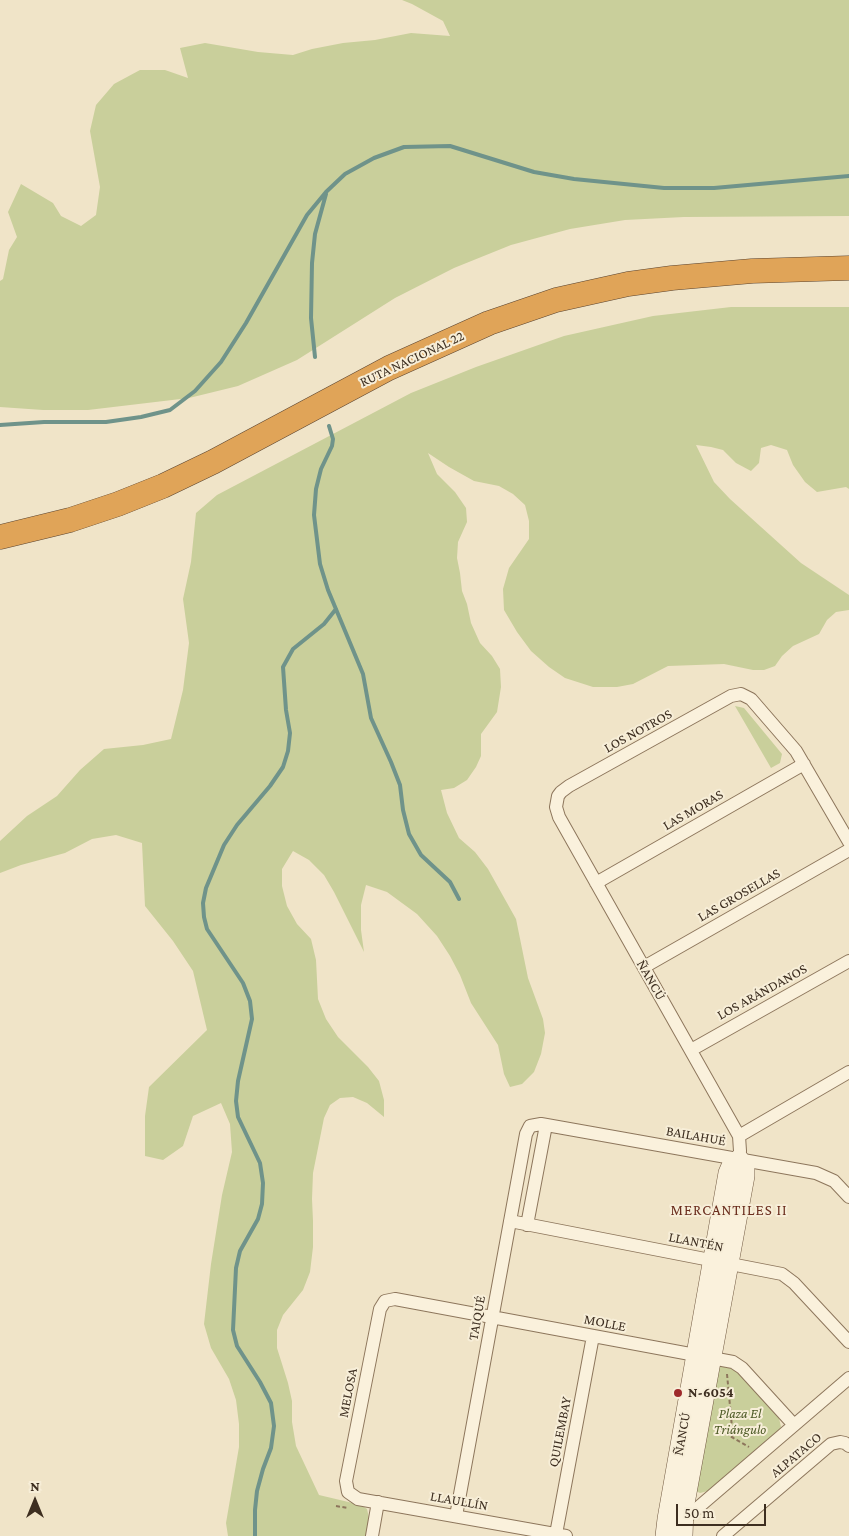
<!DOCTYPE html>
<meta charset="utf-8">
<style>
body{margin:0}
#map{position:relative;width:849px;height:1536px;overflow:hidden;background:#f0e4c8;font-family:"Crimson Pro",serif}
canvas{display:block}
.north{position:absolute;left:10px;top:1476px;width:50px;height:50px;-webkit-text-stroke:4px #f7eed8;paint-order:stroke;rotate:0deg;font-size:14px;font-weight:700;line-height:20px;text-align:center;color:#3d2e20}
.north::after{content:'';display:block;margin:auto;width:18px;height:22px;background:#3d2e20;clip-path:polygon(50% 0,100% 100%,50% 72%,0 100%)}
.scale{position:absolute;left:676px;top:1504px;width:90px;height:22px;box-sizing:border-box;border:2px solid #3d2e20;border-top:0;padding-left:6px;font-size:15px;line-height:18px;white-space:nowrap;color:#3d2e20;-webkit-text-stroke:4px #f7eed8;paint-order:stroke}
</style>
<div id="map">
<canvas width="849" height="1536"></canvas>
<div class="north">N</div>
<div class="scale">50 m</div>
</div>
<script>
const ctx = document.querySelector('canvas').getContext('2d');
ctx.lineJoin = 'round';
function paint(path, color) { ctx.fillStyle = color; ctx.fill(path, 'evenodd'); }
const shape = rows => new Path2D(rows.map(r => 'M' + r).join(''));
function strokePath(path, color, width, dash) { ctx.strokeStyle = color; ctx.lineWidth = width; ctx.lineCap = dash ? 'butt' : 'round'; ctx.setLineDash(dash || []); ctx.stroke(path); }
function label(font, color, halo, rows, align = 'center') {
  ctx.font = font + ' "Crimson Pro",serif'; ctx.lineWidth = 4; ctx.setLineDash([]); ctx.textBaseline = 'middle'; ctx.strokeStyle = halo; ctx.fillStyle = color; for (const [text, x, y, turn = 0] of rows) {
    ctx.save(); ctx.translate(x, y); ctx.rotate((+turn || 0) * Math.PI / 180); ctx.textAlign = isNaN(turn) ? turn : align; if (halo) ctx.strokeText(text, 0, 0); ctx.fillText(text, 0, 0); ctx.restore();
  }
}
paint(shape([
 [402,0,849,0,849,216,684,217,625,220,570,229,511,245,454,268,395,298,297,360,238,386,189,398,88,410,43,410,0,407,0,281,3,279,9,250,17,237,8,212,21,184,53,203,61,216,81,226,96,215,100,187,90,131,96,105,114,84,140,70,165,70,188,78,180,48,205,43,258,52,293,55,312,49,343,43,375,40,411,33,450,36,443,21,412,4],
 [731,307,849,307,849,489,846,487,817,492,805,482,793,465,787,450,771,445,761,448,759,463,751,471,736,463,723,450,711,447,696,445,714,482,730,499,801,563,849,595,849,610,836,612,827,620,819,634,793,646,782,656,775,666,764,670,753,670,724,664,668,666,633,684,617,687,593,687,565,678,549,667,531,651,517,632,504,610,503,589,509,568,529,539,529,521,525,505,513,494,499,486,474,481,449,467,428,453,437,474,455,492,466,508,467,522,458,542,457,558,460,573,462,591,467,604,471,623,480,643,492,656,500,669,501,687,497,712,481,734,481,756,476,767,467,780,454,788,441,790,447,813,459,838,475,852,488,869,516,919,528,978,543,1019,545,1033,541,1054,534,1072,522,1084,510,1087,504,1074,498,1045,471,1003,460,975,450,956,437,936,417,914,387,892,366,885,361,905,361,930,364,952,334,892,324,875,309,860,293,851,282,869,282,886,287,906,297,924,311,939,316,960,318,999,326,1019,338,1037,368,1067,379,1081,384,1100,384,1117,367,1103,353,1097,340,1098,330,1105,324,1118,313,1173,312,1199,313,1221,313,1247,310,1272,303,1290,283,1315,277,1330,277,1348,288,1383,292,1401,292,1422,296,1446,319,1495,361,1505,367,1509,369,1518,366,1536,228,1536,226,1523,239,1447,239,1424,236,1400,229,1379,211,1348,204,1324,211,1264,222,1195,232,1152,230,1124,221,1103,193,1116,183,1146,163,1160,145,1156,145,1116,149,1087,207,1030,193,971,173,941,145,906,142,843,116,835,92,839,65,853,21,865,0,873,0,841,27,816,57,796,80,770,104,749,143,745,171,739,183,690,189,643,183,599,191,562,196,513,217,495,411,393,476,367,564,336,653,316],
 [735,706,744,708,782,754,780,763,771,768],
 [723,1365,733,1367,779,1418,781,1427,780,1429,708,1491,700,1493,696,1491,717,1368]
]), '#c9cf9b');
strokePath(shape([
 [315,357,311,318,312,263,315,234,326,194],
 [0,425,44,422,106,422,141,417,170,410,195,391,221,362,246,323,307,215,326,192,345,174,374,158,404,147,450,146,534,172,574,179,664,188,714,188,849,176],
 [329,426,333,439,332,446,321,469,316,489,314,515,320,564,328,590,363,674,371,718,391,762,400,785,403,810,409,834,421,855,450,882,459,899],
 [255,1536,255,1510,257,1491,263,1469,271,1448,274,1426,271,1403,260,1382,237,1346,233,1330,236,1268,240,1251,258,1219,262,1204,263,1183,260,1163,238,1117,236,1101,238,1081,252,1019,250,1001,243,983,207,929,204,917,203,903,206,888,224,845,237,825,270,786,283,767,288,751,290,733,286,710,283,667,293,649,324,624,336,609]
]), '#6f938a', 4);
const street = shape([
 [596,883,804,764],
 [644,967,849,850],
 [691,1050,849,961],
 [739,1136,849,1072],
 [739,1159,740,1151,739,1136,559,817,556,807,558,796,561,792,569,786,731,696,741,694,751,699,796,751,849,842],
 [510,1221,782,1274,794,1283,849,1342],
 [527,1225,546,1125],
 [456,1516,526,1134,530,1126,541,1124,816,1173,834,1181,849,1197],
 [680,1523,849,1378],
 [556,1534,593,1336],
 [372,1536,378,1502],
 [566,1536,358,1499,348,1492,346,1481,380,1309,385,1301,395,1299,733,1362,742,1368,794,1425],
 [723,1536,831,1444,840,1442,845,1443,849,1446]
]);
const secondary = shape([
 [665,1536,667,1519,728,1173,731,1166,739,1159,745,1169,745,1176,684,1509,683,1536]
]);
const highway = shape([
 [0,537,70,520,118,504,163,486,213,462,389,368,489,323,556,300,628,284,672,278,752,271,849,268]
]);
strokePath(street, '#8d765c', 14);
strokePath(secondary, '#6f573f', 20);
strokePath(highway, '#5b4430', 25);
strokePath(shape([
 [727,1374,733,1438],
 [714,1427,749,1447],
 [336,1506,348,1508]
]), '#8d765c', 2, [4, 2.5]);
strokePath(street, '#faf1dc', 12);
strokePath(secondary, '#faf1dc', 19);
strokePath(highway, '#e0a458', 24);
for (const [x, y, r, color] of [
 [678,1393,5,"#9e2a2b"]
]) { const dot = new Path2D(); dot.arc(x, y, r, 0, 2 * Math.PI); ctx.fillStyle = color; ctx.fill(dot); strokePath(dot, '#f7eed8', 2); }
label('14px', '#3d2e20', '#f7eed8', [
 ["RUTA NACIONAL 22",412,359,-25],
 ["LOS NOTROS",638,731,-29],
 ["LAS MORAS",693,810,-30],
 ["LAS GROSELLAS",739,895,-30],
 ["ÑANCÚ",651,980,60],
 ["LOS ARÁNDANOS",762,992,-29],
 ["BAILAHUÉ",696,1136,10],
 ["LLANTÉN",696,1242,11],
 ["TAIQUÉ",477,1318,-80],
 ["MOLLE",605,1323,11],
 ["MELOSA",348,1393,-79],
 ["QUILEMBAY",560,1432,-79],
 ["ÑANCÚ",682,1434,-80],
 ["ALPATACO",796,1455,-40],
 ["LLAULLÍN",459,1501,10]
]);
label('bold 14px', '#3d2e20', '#f7eed8', [
 ["N-6054",688,1393]
], 'left');
label('italic 14px', '#4d5a26', '#f7eed8', [
 ["Plaza El",740,1414],
 ["Triángulo",740,1430]
]);
ctx.letterSpacing = '1px';
label('15px', '#6b2e1e', '#f7eed8', [
 ["MERCANTILES II",729,1210]
]);
ctx.letterSpacing = '0px';
</script>
